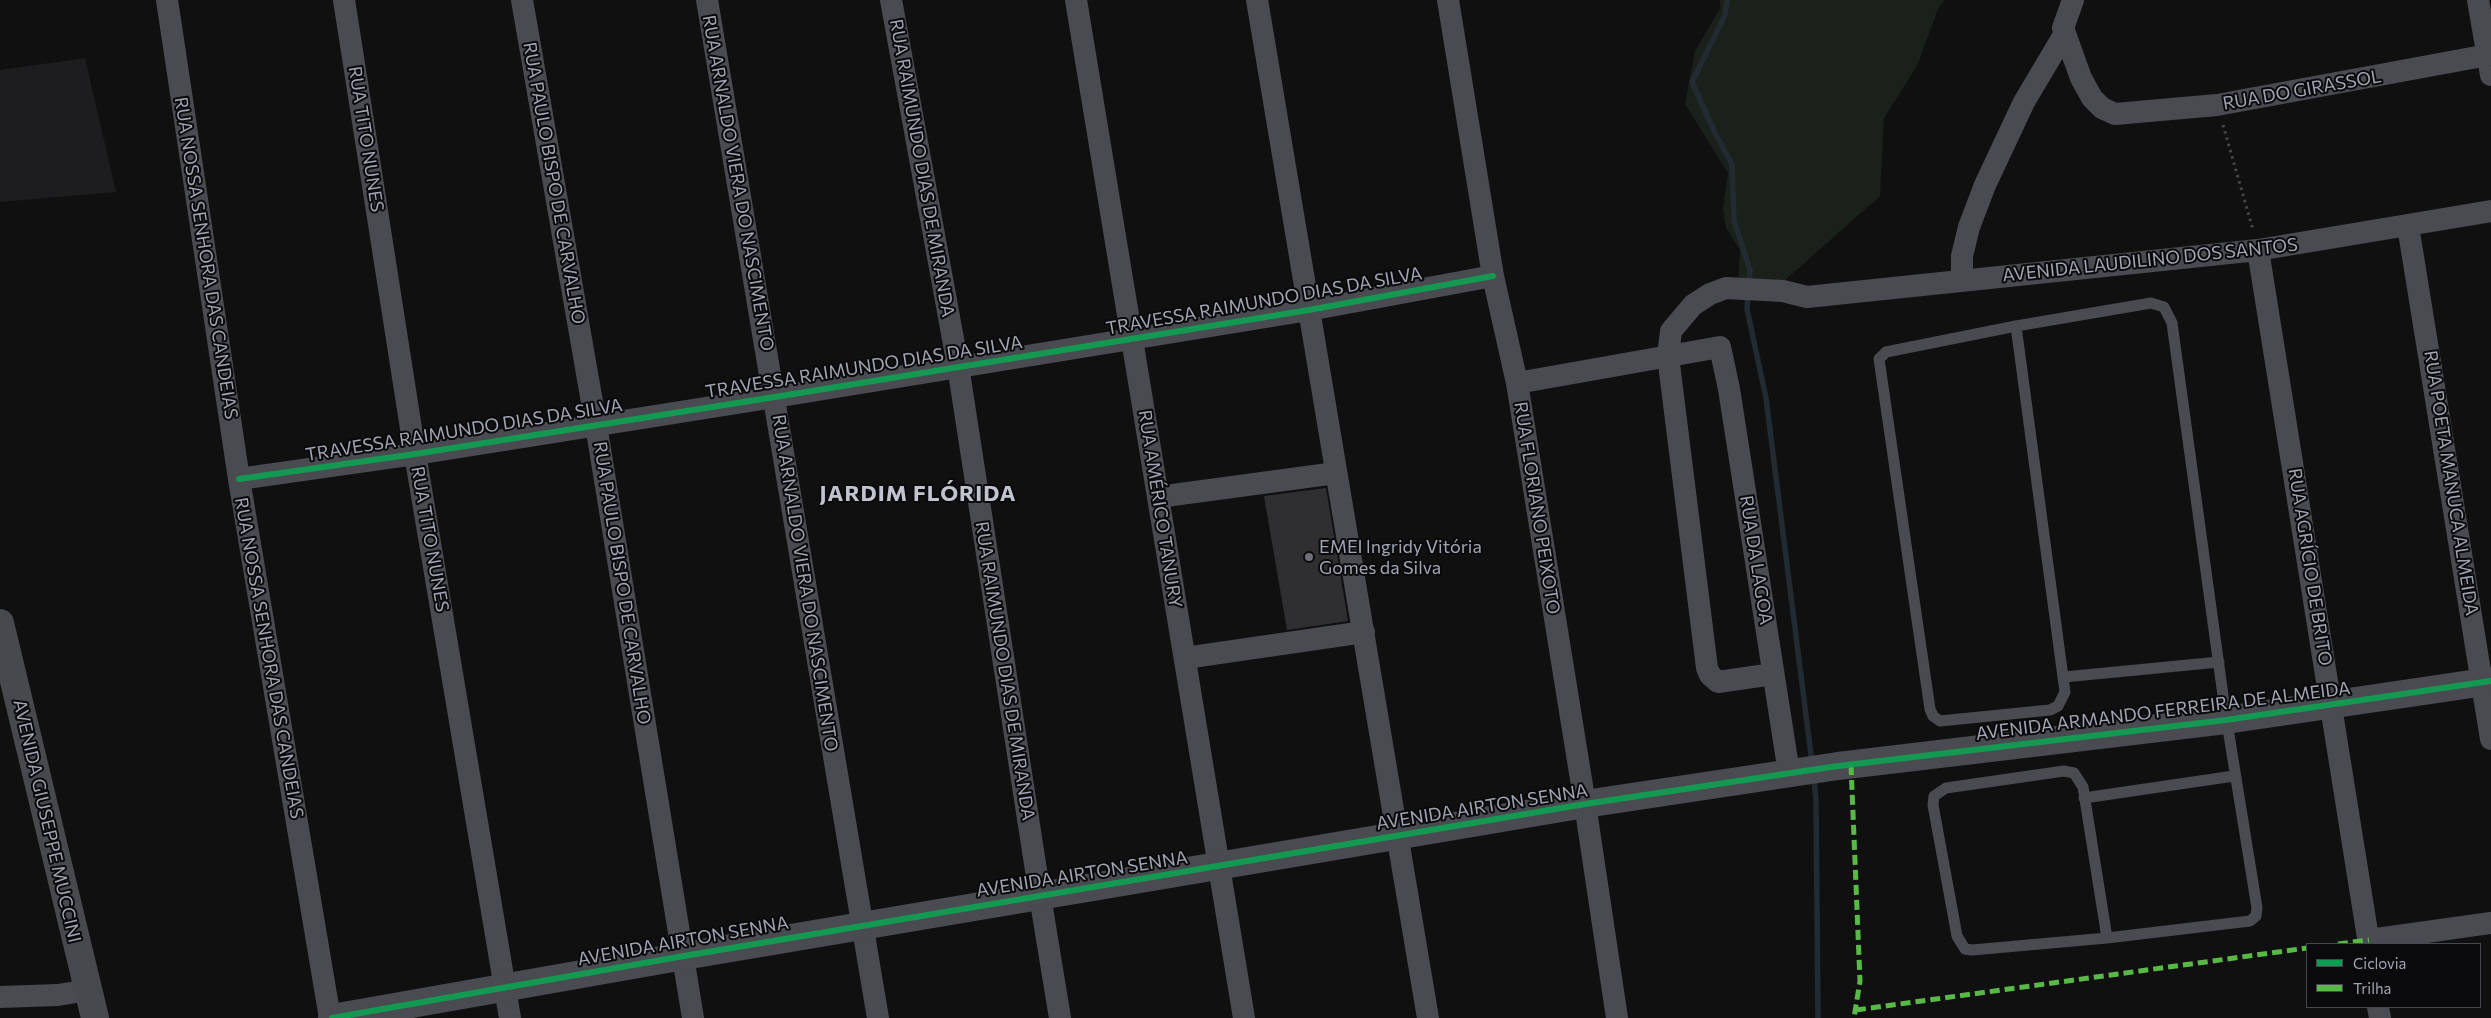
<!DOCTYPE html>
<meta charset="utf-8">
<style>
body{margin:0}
#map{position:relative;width:2491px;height:1018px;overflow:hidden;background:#101010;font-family:Commissioner,sans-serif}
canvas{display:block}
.legend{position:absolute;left:2306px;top:943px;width:175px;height:65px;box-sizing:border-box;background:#0a0a0c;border:1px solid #46484f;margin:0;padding:6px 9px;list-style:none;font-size:15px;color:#9fa5b3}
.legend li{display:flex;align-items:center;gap:10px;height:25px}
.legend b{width:25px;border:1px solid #46484f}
</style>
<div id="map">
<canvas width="2491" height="1018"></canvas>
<ul class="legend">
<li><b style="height:6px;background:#139951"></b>Ciclovia</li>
<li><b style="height:6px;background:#58b947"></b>Trilha</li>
</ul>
</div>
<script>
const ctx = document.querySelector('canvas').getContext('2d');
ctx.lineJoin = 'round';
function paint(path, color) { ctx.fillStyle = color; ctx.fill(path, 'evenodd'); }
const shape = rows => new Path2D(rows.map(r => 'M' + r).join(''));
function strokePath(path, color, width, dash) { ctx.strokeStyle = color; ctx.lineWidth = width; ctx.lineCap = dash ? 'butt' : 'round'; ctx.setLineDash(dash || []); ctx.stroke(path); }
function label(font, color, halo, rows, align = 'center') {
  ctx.font = font + ' Commissioner,sans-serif'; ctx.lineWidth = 4; ctx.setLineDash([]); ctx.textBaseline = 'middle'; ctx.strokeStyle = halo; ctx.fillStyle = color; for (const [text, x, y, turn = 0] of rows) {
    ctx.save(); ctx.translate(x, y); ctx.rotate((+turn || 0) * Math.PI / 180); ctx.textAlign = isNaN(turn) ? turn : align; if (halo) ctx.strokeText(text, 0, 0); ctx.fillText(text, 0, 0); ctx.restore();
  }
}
paint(shape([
 [85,58,116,192,0,202,0,70]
]), '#1d1d1f');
paint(shape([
 [1720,0,1945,0,1938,9,1917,66,1884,118,1880,196,1766,297,1738,288,1740,250,1726,228,1723,209,1728,173,1685,104,1695,51,1720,9]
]), '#1a211b');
strokePath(shape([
 [1727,0,1725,15,1692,82,1716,135,1732,164,1734,221,1750,270,1749,285],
 [1748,295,1747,309,1766,398,1812,763],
 [1814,777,1816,801,1818,1018]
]), '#232b32', 5.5);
paint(shape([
 [1326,488,1348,621,1287,630,1264,496]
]), '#2f2f31');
strokePath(shape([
 [2223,125,2253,230]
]), '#45474b', 3, [2.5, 4]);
strokePath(shape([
 [2016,326,2065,692,2058,706,2050,710,1940,721,1933,716,1930,709,1879,359,1886,352,2016,326,2151,303,2164,307,2172,323,2225,710,2257,908,2256,916,2250,921,2107,938,1972,950,1965,949,1957,936,1933,805,1934,796,1946,788,2064,771,2074,773,2083,787,2107,938],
 [2064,677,2219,662],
 [2084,798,2234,776]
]), '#4a4b50', 11);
strokePath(shape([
 [167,0,239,479,330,1018],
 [344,0,415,454,510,1018],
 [522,0,596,425,693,1018],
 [707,0,878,1018],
 [891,0,958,366,1040,896,1060,1018],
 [1076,0,1244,1018],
 [1257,0,1428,1018],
 [1448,0,1493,276,1517,383,1585,804,1617,1018],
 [2073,0,2063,28,2081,78,2092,98,2102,108,2115,114,2217,105,2488,55],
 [2478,0,2491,75],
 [2408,226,2491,739],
 [2258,250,2369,944],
 [1962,281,1962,256,1969,227,1985,185,2024,102,2065,33],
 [1517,383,1720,347,1729,389,1789,773],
 [239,479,415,454,775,397,1309,310,1493,276],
 [1158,497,1336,473],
 [1185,658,1364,632],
 [1773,674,1718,682,1710,675,1707,668,1668,356,1671,331,1693,305,1710,294,1726,288,1783,291,1807,297,2258,250,2491,211],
 [2369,940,2491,923],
 [0,997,58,995,88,990],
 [2378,1007,2380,1018]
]), '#4a4b50', 22);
strokePath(shape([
 [332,1018,684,956,1585,804,1838,766,2226,720,2491,681]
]), '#4a4b50', 28);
strokePath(shape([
 [0,623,95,1018]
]), '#48494d', 28);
strokePath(shape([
 [1851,765,1860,981,1854,1018],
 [2338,944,2369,940],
 [1856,1010,2307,948]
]), '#58b947', 5, [10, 5]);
strokePath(shape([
 [239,479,415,454,775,397,1309,310,1493,276],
 [332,1018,684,956,1585,804,1838,766,2226,720,2491,681]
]), '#139951', 6);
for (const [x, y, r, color] of [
 [1309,557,5,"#6d717a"]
]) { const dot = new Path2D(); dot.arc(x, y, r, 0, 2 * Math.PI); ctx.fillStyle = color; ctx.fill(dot); strokePath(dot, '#0a0a0c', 2); }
label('18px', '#9fa5b3', '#0a0a0c', [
 ["RUA DO GIRASSOL",2302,90,-10],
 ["RUA TITO NUNES",366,139,81],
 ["RUA RAIMUNDO DIAS DE MIRANDA",922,168,80],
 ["RUA PAULO BISPO DE CARVALHO",554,183,80],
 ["RUA ARNALDO VIERA DO NASCIMENTO",738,183,80],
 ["RUA NOSSA SENHORA DAS CANDEIAS",206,258,81],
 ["AVENIDA LAUDILINO DOS SANTOS",2150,260,-6],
 ["TRAVESSA RAIMUNDO DIAS DA SILVA",1264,301,-10],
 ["TRAVESSA RAIMUNDO DIAS DA SILVA",864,367,-9],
 ["TRAVESSA RAIMUNDO DIAS DA SILVA",464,430,-9],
 ["RUA POETA MANUCA ALMEIDA",2451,483,81],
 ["RUA FLORIANO PEIXOTO",1537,508,81],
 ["RUA AMÉRICO TANURY",1160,509,81],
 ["RUA TITO NUNES",430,539,80],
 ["RUA DA LAGOA",1756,560,81],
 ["RUA AGRÍCIO DE BRITO",2310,567,81],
 ["RUA PAULO BISPO DE CARVALHO",622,583,81],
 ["RUA ARNALDO VIERA DO NASCIMENTO",805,583,81],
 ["RUA NOSSA SENHORA DAS CANDEIAS",269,658,80],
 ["RUA RAIMUNDO DIAS DE MIRANDA",1005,671,81],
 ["AVENIDA ARMANDO FERREIRA DE ALMEIDA",2163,711,-7],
 ["AVENIDA AIRTON SENNA",1482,807,-9],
 ["AVENIDA GIUSEPPE MUCCINI",47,821,77],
 ["AVENIDA AIRTON SENNA",1082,874,-9],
 ["AVENIDA AIRTON SENNA",683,941,-10]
]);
label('18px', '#9fa5b3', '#0a0a0c', [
 ["EMEI lngridy Vitória",1319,547],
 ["Gomes da Silva",1319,568]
], 'left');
ctx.letterSpacing = '1px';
label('bold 22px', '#c0c4cf', '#0a0a0c', [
 ["JARDIM FLÓRIDA",918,494]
]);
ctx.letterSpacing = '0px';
</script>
